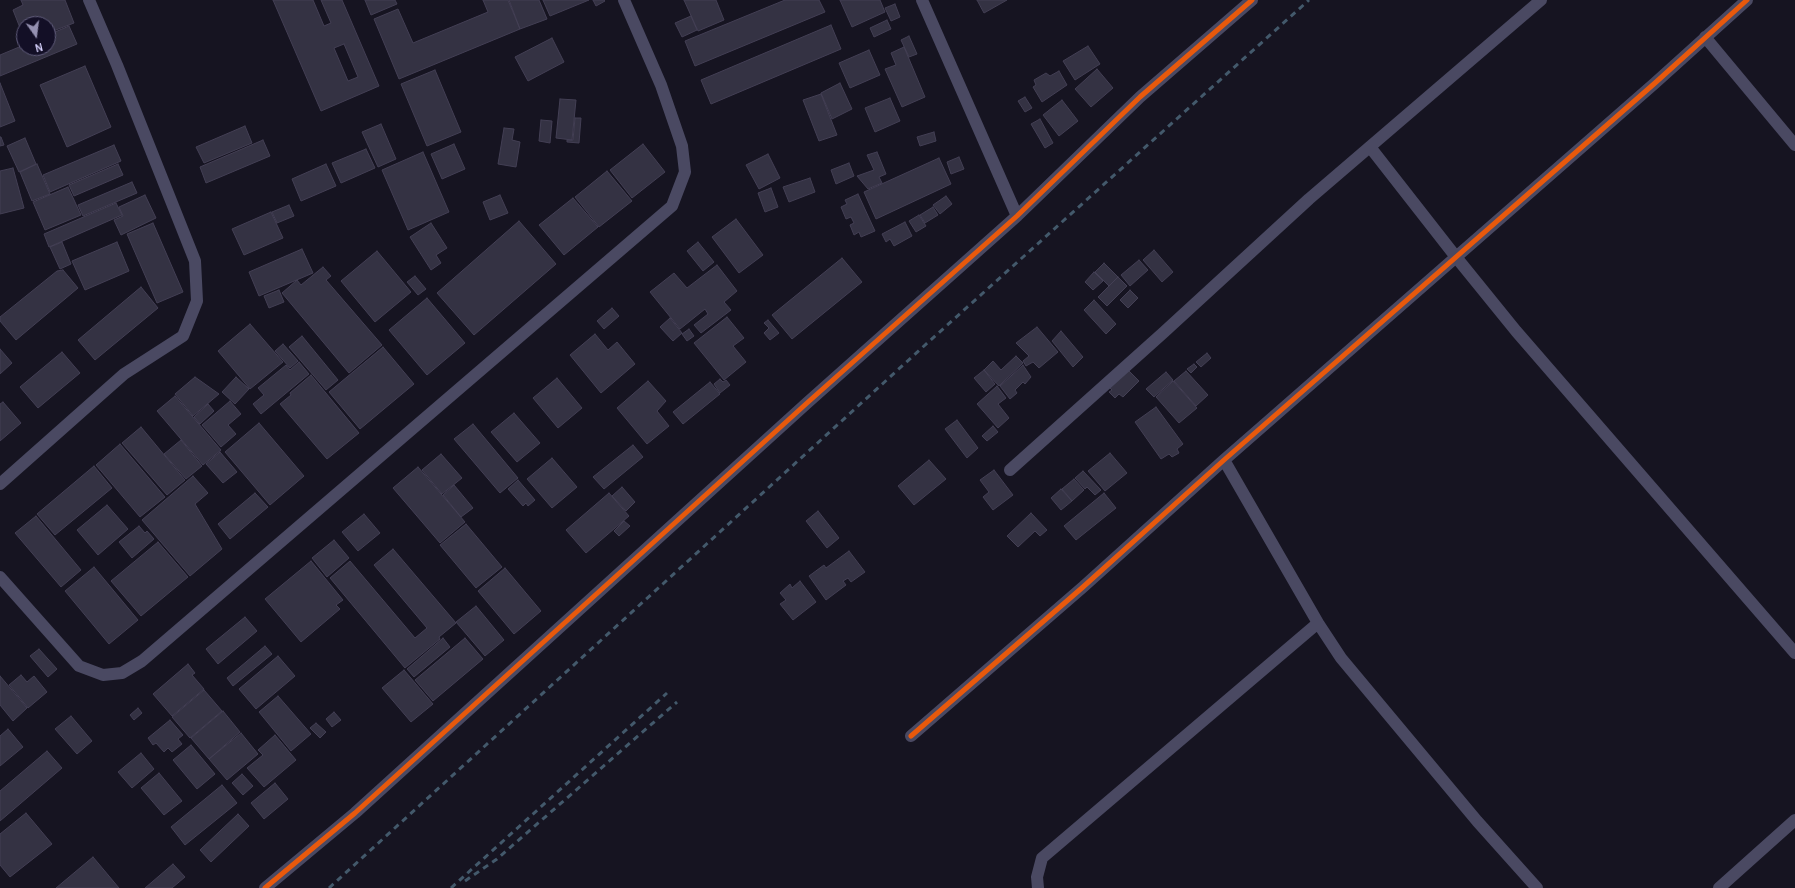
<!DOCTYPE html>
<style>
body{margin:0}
#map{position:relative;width:1795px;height:888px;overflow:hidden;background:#161421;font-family:Karla,sans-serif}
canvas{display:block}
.north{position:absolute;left:16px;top:16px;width:40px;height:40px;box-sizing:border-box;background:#130f26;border:1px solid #625e7d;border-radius:50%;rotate:166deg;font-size:11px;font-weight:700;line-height:16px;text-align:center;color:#d9d4ff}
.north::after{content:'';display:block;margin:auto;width:14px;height:18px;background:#9591b1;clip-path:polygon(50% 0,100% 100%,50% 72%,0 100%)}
</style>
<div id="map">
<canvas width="1795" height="888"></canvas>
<div class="north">N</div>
</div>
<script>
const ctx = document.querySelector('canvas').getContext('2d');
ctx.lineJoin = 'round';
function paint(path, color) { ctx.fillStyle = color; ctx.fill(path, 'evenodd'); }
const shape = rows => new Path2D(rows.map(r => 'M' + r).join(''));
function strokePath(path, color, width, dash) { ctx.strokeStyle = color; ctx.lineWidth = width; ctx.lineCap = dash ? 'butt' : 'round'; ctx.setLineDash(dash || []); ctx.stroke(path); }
const building = shape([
 [21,0,65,0,74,23,48,33,48,24,24,24,24,38,13,10,23,5,21,0],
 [273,0,313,0,324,26,331,23,321,0,342,0,379,86,321,111,273,0],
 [344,44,358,77,348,81,334,48,344,44],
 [365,0,395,0,397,4,371,15,365,0],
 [483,0,508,0,520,29,399,79,374,19,398,9,413,43,488,12,483,0],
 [509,0,539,0,547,19,520,29,509,0],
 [543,0,589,0,550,16,543,0],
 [593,0,604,0,605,1,596,6,593,0],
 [684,0,716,0,724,20,698,31,684,0],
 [785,0,819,0,825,12,695,66,685,41,785,0],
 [840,0,880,0,885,12,852,27,840,0],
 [977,0,1007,0,984,13,977,0],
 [895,4,900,17,891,21,885,8,895,4],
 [691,16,697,30,682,37,675,23,691,16],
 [887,20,891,29,874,37,870,28,887,20],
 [831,25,841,49,711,104,701,80,831,25],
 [69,26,77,44,0,76,0,55,24,45,24,48,48,48,48,35,69,26],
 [909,36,917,54,909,57,901,40,909,36],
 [552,38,564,62,528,81,515,57,552,38],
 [1088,46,1100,64,1075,80,1063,61,1088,46],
 [904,47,925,97,902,107,885,69,896,65,891,53,904,47],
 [869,50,880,75,850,88,839,63,869,50],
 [85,66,111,127,67,147,40,85,85,66],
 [1097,69,1113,88,1091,107,1075,89,1097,69],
 [435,70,461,132,427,146,401,84,435,70],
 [1059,71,1067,85,1042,102,1033,87,1036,85,1034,80,1046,73,1050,76,1059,71],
 [0,83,15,121,0,127,0,83],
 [840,83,852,109,832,119,821,93,840,83],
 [821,94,837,135,819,141,803,100,821,94],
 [1025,97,1032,108,1025,112,1018,101,1025,97],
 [890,98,900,121,875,132,865,108,890,98],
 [560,99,576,100,572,140,556,138,560,99],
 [1062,100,1078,121,1059,136,1043,115,1062,100],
 [575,118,581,118,579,143,567,142,567,140,573,140,575,118],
 [1040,119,1053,143,1045,148,1031,124,1040,119],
 [541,120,552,121,550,143,539,141,541,120],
 [381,124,396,159,378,167,362,132,381,124],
 [245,126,252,143,204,163,196,147,245,126],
 [504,128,514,129,512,140,520,142,516,167,498,164,504,128],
 [934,132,936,141,920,146,917,137,934,132],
 [0,137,1,137,4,145,0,146,0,137],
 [25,138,36,164,19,172,7,146,25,138],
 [263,140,270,156,206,183,200,167,263,140],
 [454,144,465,169,442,179,431,154,454,144],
 [643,144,665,172,632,198,610,170,643,144],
 [114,145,121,161,50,192,43,175,114,145],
 [366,149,375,168,341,183,332,163,366,149],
 [423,152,449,212,408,230,382,170,423,152],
 [877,152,886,174,879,177,882,183,868,189,857,176,874,170,867,155,877,152],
 [768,154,780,178,759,189,746,165,768,154],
 [959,157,964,169,951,174,947,162,959,157],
 [939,158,951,184,876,219,864,192,939,158],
 [849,163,854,176,836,184,831,170,849,163],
 [37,164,50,194,32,201,20,172,37,164],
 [118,164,123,175,74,196,69,185,118,164],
 [326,164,336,186,301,201,292,179,326,164],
 [13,168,24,208,0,214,0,171,13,168],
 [607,171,632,201,599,227,575,197,607,171],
 [810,178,815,192,789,202,783,187,810,178],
 [132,182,137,193,83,216,78,205,132,182],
 [68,187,81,215,45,230,33,202,68,187],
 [771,188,778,207,765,212,758,193,771,188],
 [858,194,875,231,861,237,859,232,854,235,850,225,854,223,851,217,846,219,841,207,847,204,845,200,858,194],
 [145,195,156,218,121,235,114,220,123,216,119,207,145,195],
 [500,195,508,213,490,220,483,202,500,195],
 [946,196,952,204,940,214,933,205,946,196],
 [573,198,598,227,564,255,539,225,573,198],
 [116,203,122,215,49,247,44,234,116,203],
 [289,205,294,216,277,223,272,212,289,205],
 [933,207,938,215,925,223,920,215,933,207],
 [271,212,283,238,244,255,232,229,271,212],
 [919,215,926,226,916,232,909,221,919,215],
 [736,219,763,255,739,273,712,237,736,219],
 [519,221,556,264,474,335,437,293,519,221],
 [905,222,912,236,894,246,890,239,886,242,882,234,905,222],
 [153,223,183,292,157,303,127,234,153,223],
 [431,223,447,248,436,255,441,263,431,270,410,237,431,223],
 [62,242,71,264,60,269,50,247,62,242],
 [117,242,129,271,85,290,72,261,117,242],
 [698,242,714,262,703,271,687,251,698,242],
 [302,249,313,273,259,296,249,272,302,249],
 [1154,250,1173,272,1162,282,1143,260,1154,250],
 [377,251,411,292,375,322,341,281,377,251],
 [842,258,862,282,792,339,772,315,842,258],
 [1139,260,1148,270,1130,286,1121,275,1139,260],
 [1104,263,1118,277,1109,286,1095,272,1104,263],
 [717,265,737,291,724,302,731,310,701,333,694,325,708,314,705,309,680,329,650,292,674,273,687,288,717,265],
 [323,267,331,276,326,280,382,345,349,373,282,293,297,280,301,285,323,267],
 [63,270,78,288,16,340,0,321,0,317,57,271,63,270],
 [1094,272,1103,281,1093,290,1085,282,1094,272],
 [415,276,426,289,418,295,407,282,415,276],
 [1118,277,1127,286,1107,306,1098,297,1118,277],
 [141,287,158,308,95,360,78,340,141,287],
 [279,290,284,302,269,308,264,296,279,290],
 [1130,290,1138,298,1128,308,1120,300,1130,290],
 [427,298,465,343,427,375,389,330,427,298],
 [1094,300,1116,324,1106,334,1084,310,1094,300],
 [612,308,619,316,604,329,597,321,612,308],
 [727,317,744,338,733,346,746,362,724,380,694,343,727,317],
 [670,318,682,333,673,341,660,327,670,318],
 [768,320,779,333,770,340,764,333,769,328,764,323,768,320],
 [250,324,283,362,250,389,218,351,250,324],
 [1037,327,1058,352,1039,368,1033,362,1026,366,1023,361,1029,356,1016,343,1037,327],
 [689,329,694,336,687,341,682,334,689,329],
 [1061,331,1083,357,1073,367,1052,341,1061,331],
 [595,334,608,350,617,342,635,364,601,393,570,355,595,334],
 [302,336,338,380,326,390,289,347,302,336],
 [283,344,298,361,290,368,275,351,283,344],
 [383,347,414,384,360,429,329,392,383,347],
 [0,349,12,363,0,374,0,349],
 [62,352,80,373,38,408,20,387,62,352],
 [1207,353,1211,358,1201,367,1196,362,1207,353],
 [1016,356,1023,363,999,386,984,370,993,361,1001,370,1016,356],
 [299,362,309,374,261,414,253,404,264,395,258,388,286,365,290,370,299,362],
 [1194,364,1197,367,1191,373,1187,369,1194,364],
 [1023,365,1031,377,1025,384,1023,382,1015,390,1017,393,1010,399,1000,386,1023,365],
 [1127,369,1139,381,1123,397,1119,394,1115,398,1109,392,1112,390,1109,387,1127,369],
 [984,370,995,384,986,392,974,378,984,370],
 [1186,371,1208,395,1196,406,1174,381,1186,371],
 [1166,372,1173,380,1154,397,1146,389,1166,372],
 [311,375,359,433,327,459,280,404,291,395,290,393,311,375],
 [195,377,219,394,193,416,175,394,195,377],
 [236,377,249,389,235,404,222,392,236,377],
 [557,378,582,408,558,428,533,398,557,378],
 [720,379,723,382,726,380,730,385,720,393,714,384,720,379],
 [648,381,666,401,657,411,669,426,647,444,617,408,648,381],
 [1173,381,1197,408,1179,423,1156,397,1173,381],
 [710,382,720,394,683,424,673,412,710,382],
 [997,386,1006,398,998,404,1009,418,998,428,977,404,997,386],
 [175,396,221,450,203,465,157,411,175,396],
 [230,401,241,414,228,425,236,434,221,447,202,425,230,401],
 [3,402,21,423,0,441,0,404,3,402],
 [208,404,214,411,200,424,194,417,208,404],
 [1156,407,1183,444,1177,449,1179,453,1172,457,1169,454,1161,459,1135,422,1156,407],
 [514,413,540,443,517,462,491,432,514,413],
 [957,420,978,448,967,458,945,429,957,420],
 [259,423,304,476,270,505,225,452,259,423],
 [473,424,518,478,500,493,454,439,473,424],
 [993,426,998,432,987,441,982,436,993,426],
 [141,427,185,480,167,495,122,443,141,427],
 [181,440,202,466,186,479,164,454,181,440],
 [120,444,165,497,140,517,96,465,120,444],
 [633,445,643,457,604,489,593,477,633,445],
 [220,452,237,472,223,483,206,464,220,452],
 [1110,453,1127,473,1105,491,1088,471,1110,453],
 [441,454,462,478,442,494,422,470,441,454],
 [552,458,577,487,552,508,527,479,552,458],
 [929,460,946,479,914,505,898,486,929,460],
 [94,466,112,488,55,535,37,514,94,466],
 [418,467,465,522,440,543,393,488,418,467],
 [994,470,1013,495,993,510,983,497,989,492,980,480,994,470],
 [1083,471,1101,490,1095,495,1087,487,1085,489,1075,478,1083,471],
 [193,476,208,493,195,504,222,549,190,576,142,520,193,476],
 [1074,479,1084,490,1072,501,1062,489,1074,479],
 [518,480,535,500,528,506,526,503,523,506,508,489,518,480],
 [454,485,473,508,461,517,443,495,454,485],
 [622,487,635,502,626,511,612,496,622,487],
 [1061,489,1072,501,1061,510,1051,498,1061,489],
 [255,493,268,507,230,539,218,524,255,493],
 [609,493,629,516,586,553,566,530,609,493],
 [1104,493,1116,508,1076,540,1064,526,1104,493],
 [107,505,128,529,98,555,77,530,107,505],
 [818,511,839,538,827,548,806,521,818,511],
 [1031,513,1047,530,1040,536,1035,531,1018,547,1007,536,1031,513],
 [364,514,380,533,358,551,342,532,364,514],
 [36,516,81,570,61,587,15,533,36,516],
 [624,521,630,526,619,536,614,531,624,521],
 [466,524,502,567,476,588,440,545,466,524],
 [139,526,145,533,147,531,154,539,132,558,119,542,139,526],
 [334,540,349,558,327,577,312,558,334,540],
 [158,542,188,577,141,616,111,581,158,542],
 [393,549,456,623,439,637,440,639,405,668,330,578,350,561,415,638,427,628,374,565,393,549],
 [849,551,865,572,851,582,848,578,843,581,846,585,826,600,809,576,824,565,826,568,849,551],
 [311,561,343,600,336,605,340,609,301,642,265,599,311,561],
 [94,567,138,620,109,644,65,591,94,567],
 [505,568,541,611,514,634,478,591,505,568],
 [800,581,816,602,793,620,780,604,786,600,780,593,790,584,792,588,800,581],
 [476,606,504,640,485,656,456,622,476,606],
 [245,617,257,631,218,664,206,649,245,617],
 [443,638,450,647,414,677,407,669,443,638],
 [465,638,483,659,433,701,415,680,465,638],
 [265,646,272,654,233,686,227,678,265,646],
 [39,649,57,669,48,677,30,656,39,649],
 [278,656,295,676,256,709,239,689,278,656],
 [188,664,195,673,192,675,204,689,172,716,153,694,188,664],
 [404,670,433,704,411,722,382,688,404,670],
 [21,675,27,682,34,676,47,692,28,708,9,685,21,675],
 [0,676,27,708,13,721,0,705,0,676],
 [204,690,222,711,190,738,172,717,204,690],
 [278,696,311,734,291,751,259,712,278,696],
 [138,708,142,713,134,720,130,715,138,708],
 [223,711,240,732,209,759,191,738,223,711],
 [334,712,341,720,332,727,326,719,334,712],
 [71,716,92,741,77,754,55,729,71,716],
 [170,720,183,735,178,739,182,744,172,752,168,748,164,752,156,743,153,745,148,738,170,720],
 [316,723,326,732,320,738,310,728,316,723],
 [8,729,23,747,0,766,0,736,8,729],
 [241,733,258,754,227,780,209,759,241,733],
 [275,735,296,760,264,787,247,768,263,755,258,750,275,735],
 [191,745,215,774,197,789,173,760,191,745],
 [47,751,62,768,0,821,0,791,47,751],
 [141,753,154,769,132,788,118,772,141,753],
 [159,773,182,801,164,815,141,788,159,773],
 [242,774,253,786,243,795,232,783,242,774],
 [275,783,288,799,264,819,251,803,275,783],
 [222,785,237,803,185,845,171,827,222,785],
 [26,813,52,844,10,877,0,865,0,834,26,813],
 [238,814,249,826,211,862,200,850,238,814],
 [93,857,119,888,56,888,93,857],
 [173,864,185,877,172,888,145,888,173,864]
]);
paint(building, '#343243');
strokePath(building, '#433f54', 1);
strokePath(shape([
 [922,0,1017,216],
 [1705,37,1795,145],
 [1370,147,1456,257,1516,331,1795,653],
 [1224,460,1318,623,1341,658,1477,821,1537,888],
 [1010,470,1163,333,1309,199,1541,0],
 [0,484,124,374,183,336,197,301,195,261,117,65,89,0],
 [0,577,79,666,103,675,122,673,142,661,672,206,685,172,682,146,661,85,624,0],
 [911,736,1083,587,1224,460,1655,83,1747,0],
 [265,888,355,813,807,403,1017,216,1140,97,1252,0],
 [1038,888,1037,877,1042,858,1318,623],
 [1719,888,1795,820]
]), '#4a4962', 12);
strokePath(shape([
 [465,881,497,859,677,702],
 [329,888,924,346,1309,0],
 [451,888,667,693]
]), '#43596b', 3, [6, 5]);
strokePath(shape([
 [911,736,1083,587,1224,460,1655,83,1747,0],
 [265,888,355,813,807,403,1017,216,1140,97,1252,0]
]), '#e8590c', 5);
</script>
